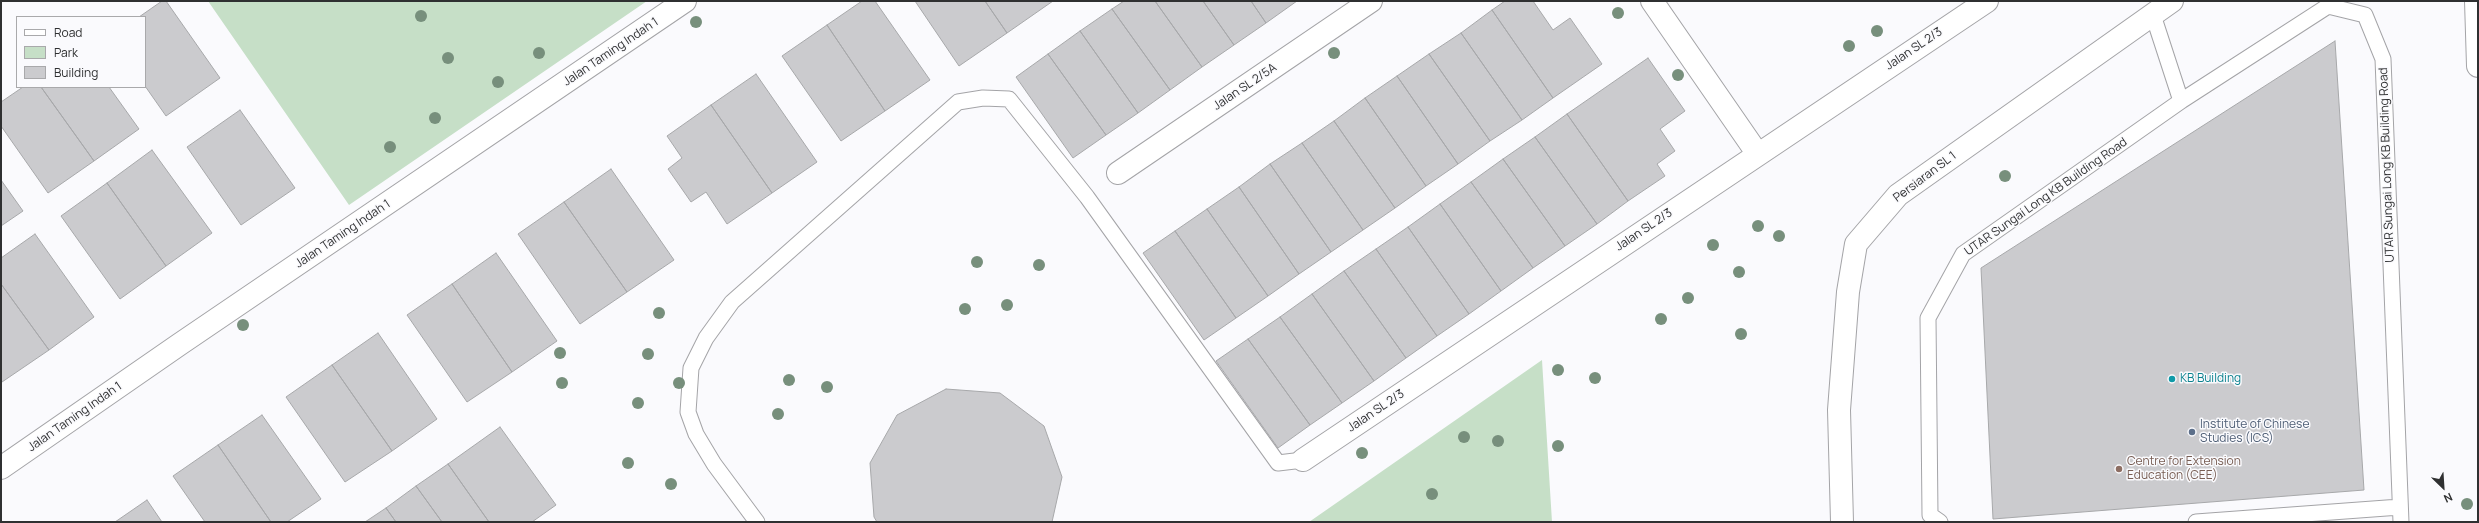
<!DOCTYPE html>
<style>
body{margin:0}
#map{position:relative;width:2479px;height:523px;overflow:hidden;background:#fafafd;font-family:Manrope,sans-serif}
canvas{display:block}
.frame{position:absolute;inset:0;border:2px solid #2f3031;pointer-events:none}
.legend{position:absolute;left:16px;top:16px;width:130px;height:72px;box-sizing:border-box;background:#fafafd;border:1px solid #a9a9ab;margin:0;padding:5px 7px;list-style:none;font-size:12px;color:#2f3031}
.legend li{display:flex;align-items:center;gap:8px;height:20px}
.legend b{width:20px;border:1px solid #a9a9ab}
.north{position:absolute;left:2423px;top:467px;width:40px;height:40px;-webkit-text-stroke:3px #fafafd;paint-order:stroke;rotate:155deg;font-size:11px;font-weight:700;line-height:16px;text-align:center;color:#2f3031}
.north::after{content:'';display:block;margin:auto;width:14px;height:18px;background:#2f3031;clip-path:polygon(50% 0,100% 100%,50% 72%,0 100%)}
</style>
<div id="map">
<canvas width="2479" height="523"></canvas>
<div class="frame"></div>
<ul class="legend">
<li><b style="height:5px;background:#fff"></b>Road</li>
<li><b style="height:11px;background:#c6dfc7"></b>Park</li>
<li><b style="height:11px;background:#cbcbce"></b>Building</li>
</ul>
<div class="north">N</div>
</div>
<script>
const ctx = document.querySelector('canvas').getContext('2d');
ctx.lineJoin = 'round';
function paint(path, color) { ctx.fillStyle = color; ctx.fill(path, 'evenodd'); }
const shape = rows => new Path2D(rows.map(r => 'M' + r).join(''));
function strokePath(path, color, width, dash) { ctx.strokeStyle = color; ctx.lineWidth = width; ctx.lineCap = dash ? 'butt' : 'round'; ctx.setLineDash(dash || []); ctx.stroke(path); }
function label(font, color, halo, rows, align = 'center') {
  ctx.font = font + ' Manrope,sans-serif'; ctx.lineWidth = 3; ctx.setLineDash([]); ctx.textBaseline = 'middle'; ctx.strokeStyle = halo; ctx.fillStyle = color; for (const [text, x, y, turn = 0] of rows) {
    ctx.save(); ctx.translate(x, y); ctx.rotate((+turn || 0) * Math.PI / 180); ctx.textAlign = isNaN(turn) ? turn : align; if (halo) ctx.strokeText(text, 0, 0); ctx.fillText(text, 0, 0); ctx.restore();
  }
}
paint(shape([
 [208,1,647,1,349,205],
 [1542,360,1552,522,1309,522]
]), '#c6dfc7');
const building = shape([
 [162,1,166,1,220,78,166,116,145,86,145,17,139,17,162,1],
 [862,1,875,1,930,80,885,111,827,25,862,1],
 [915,1,985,1,1007,33,959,66,915,1],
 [985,1,1053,1,1007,33,985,1],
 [1124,1,1155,1,1202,67,1170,90,1112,9,1124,1],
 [1155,1,1203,1,1234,45,1202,67,1155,1],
 [1203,1,1251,1,1266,23,1234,45,1203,1],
 [1251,1,1297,1,1266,23,1251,1],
 [1505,1,1533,1,1553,30,1570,18,1602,64,1553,98,1492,10,1505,1],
 [1112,9,1170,90,1138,113,1080,31,1112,9],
 [1492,10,1553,98,1522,120,1461,33,1492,10],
 [827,25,885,111,841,141,782,56,827,25],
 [1080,31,1138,113,1106,135,1048,54,1080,31],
 [1461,33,1522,120,1490,141,1429,54,1461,33],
 [2335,41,2364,490,1993,519,1981,268,2335,41],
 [1048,54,1106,135,1073,158,1016,77,1048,54],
 [1429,54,1490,141,1458,164,1397,76,1429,54],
 [1648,58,1685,111,1660,129,1675,151,1657,164,1665,176,1628,201,1567,114,1648,58],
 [756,74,817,162,772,193,711,105,756,74],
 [1397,76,1458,164,1426,186,1365,98,1397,76],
 [23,87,41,87,94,161,48,193,1,126,1,102,23,87],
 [41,87,109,87,139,129,94,161,41,87],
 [1365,98,1426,186,1395,208,1334,121,1365,98],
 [711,105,772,193,727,224,706,192,691,202,668,169,682,158,667,136,711,105],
 [240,110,295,188,241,225,187,147,240,110],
 [1567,114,1628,201,1597,224,1535,137,1567,114],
 [1334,121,1395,208,1363,230,1302,143,1334,121],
 [1535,137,1597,224,1565,246,1503,159,1535,137],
 [1302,143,1363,230,1331,252,1270,164,1302,143],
 [152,150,212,233,166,266,107,183,152,150],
 [1503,159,1565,246,1533,268,1471,182,1503,159],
 [1270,164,1331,252,1299,274,1239,187,1270,164],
 [611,169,674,260,627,292,564,202,611,169],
 [1,180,23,211,1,226,1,180],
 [1471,182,1533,268,1501,291,1440,204,1471,182],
 [107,183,166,266,120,299,61,216,107,183],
 [1239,187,1299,274,1268,296,1207,209,1239,187],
 [564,202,627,292,580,324,518,234,564,202],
 [1440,204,1501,291,1469,314,1408,227,1440,204],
 [1207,209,1268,296,1236,318,1175,231,1207,209],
 [1408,227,1469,314,1437,336,1376,249,1408,227],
 [1175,231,1236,318,1204,340,1143,253,1175,231],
 [35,234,94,317,49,350,1,284,1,258,35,234],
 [1376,249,1437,336,1406,358,1344,271,1376,249],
 [496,253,557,341,512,372,452,284,496,253],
 [1344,271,1406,358,1374,381,1312,294,1344,271],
 [1,284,49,350,2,382,1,381,1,284],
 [452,284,512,372,467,402,407,315,452,284],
 [1312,294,1374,381,1342,403,1280,317,1312,294],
 [1280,317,1342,403,1310,425,1248,339,1280,317],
 [378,333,437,419,392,451,332,365,378,333],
 [1248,339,1310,425,1278,448,1216,361,1248,339],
 [332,365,392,451,345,482,286,397,332,365],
 [946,389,1000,393,1044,426,1062,477,1052,522,877,522,874,517,870,463,897,415,946,389],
 [262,415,321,499,287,522,271,522,218,445,262,415],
 [500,427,556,505,532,522,489,522,448,464,500,427],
 [218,445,271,522,205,522,173,476,218,445],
 [448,464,489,522,442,522,416,486,448,464],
 [416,486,442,522,396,522,386,508,416,486],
 [147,500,162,522,115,522,147,500],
 [386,508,396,522,365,522,386,508]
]);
paint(building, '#cbcbce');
strokePath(building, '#a7a8aa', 1);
const lane = shape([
 [2153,15,2181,101],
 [757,522,714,464,696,434,688,412,691,368,706,338,732,302,958,102,983,98,1009,99,1087,197,1278,463,1303,460],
 [1940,522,1930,515,1928,318,1963,254,2181,101,2328,6,2365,15,2383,59,2401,522],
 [2196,522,2400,507]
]);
const street = shape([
 [1652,1,1757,153],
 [2476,1,2478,66],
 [1118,173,1371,1],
 [1303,460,1987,1],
 [1,468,180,344,685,1],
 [1842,522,1839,410,1848,292,1856,244,1898,195,2172,1]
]);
strokePath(lane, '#a4a4a7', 17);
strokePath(street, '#a4a4a7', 24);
strokePath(lane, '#fff', 15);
strokePath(street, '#fff', 22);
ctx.fillStyle = '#778f7c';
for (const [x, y] of [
 [1618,13],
 [421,16],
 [696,22],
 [1877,31],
 [1849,46],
 [539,53],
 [1334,53],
 [448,58],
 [1678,75],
 [498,82],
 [435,118],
 [390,147],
 [2005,176],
 [1758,226],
 [1779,236],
 [1713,245],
 [977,262],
 [1039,265],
 [1739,272],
 [1688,298],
 [1007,305],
 [965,309],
 [659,313],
 [1661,319],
 [243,325],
 [1741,334],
 [560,353],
 [648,354],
 [1558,370],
 [1595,378],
 [789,380],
 [562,383],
 [679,383],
 [827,387],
 [638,403],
 [778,414],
 [1464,437],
 [1498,441],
 [1558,446],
 [1362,453],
 [628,463],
 [671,484],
 [1432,494],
 [2467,504]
]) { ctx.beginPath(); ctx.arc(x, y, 6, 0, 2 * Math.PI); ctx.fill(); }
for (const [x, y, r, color] of [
 [2172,379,4,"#0f9aa8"],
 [2192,432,4,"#5c6f8a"],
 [2119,469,4,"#8d6e63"]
]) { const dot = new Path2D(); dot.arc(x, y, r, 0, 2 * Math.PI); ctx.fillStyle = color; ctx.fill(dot); strokePath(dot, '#fafafd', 1.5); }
label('12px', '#2f3031', '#fafafd', [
 ["Jalan SL 2/3",1914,49,-34],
 ["Jalan Taming Indah 1",611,52,-34],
 ["Jalan SL 2/5A",1245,87,-34],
 ["UTAR Sungai Long KB Building Road",2387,165,-92],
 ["Persiaran SL 1",1925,177,-37],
 ["UTAR Sungai Long KB Building Road",2046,197,-35],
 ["Jalan SL 2/3",1644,230,-34],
 ["Jalan Taming Indah 1",343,234,-34],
 ["Jalan SL 2/3",1376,411,-34],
 ["Jalan Taming Indah 1",75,417,-35]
]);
label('12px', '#0d838f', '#fafafd', [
 ["KB Building",2180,379]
], 'left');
label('12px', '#4e5e75', '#fafafd', [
 ["Institute of Chinese",2200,425],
 ["Studies (ICS)",2200,439]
], 'left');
label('12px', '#785e54', '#fafafd', [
 ["Centre for Extension",2127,462],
 ["Education (CEE)",2127,476]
], 'left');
</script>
